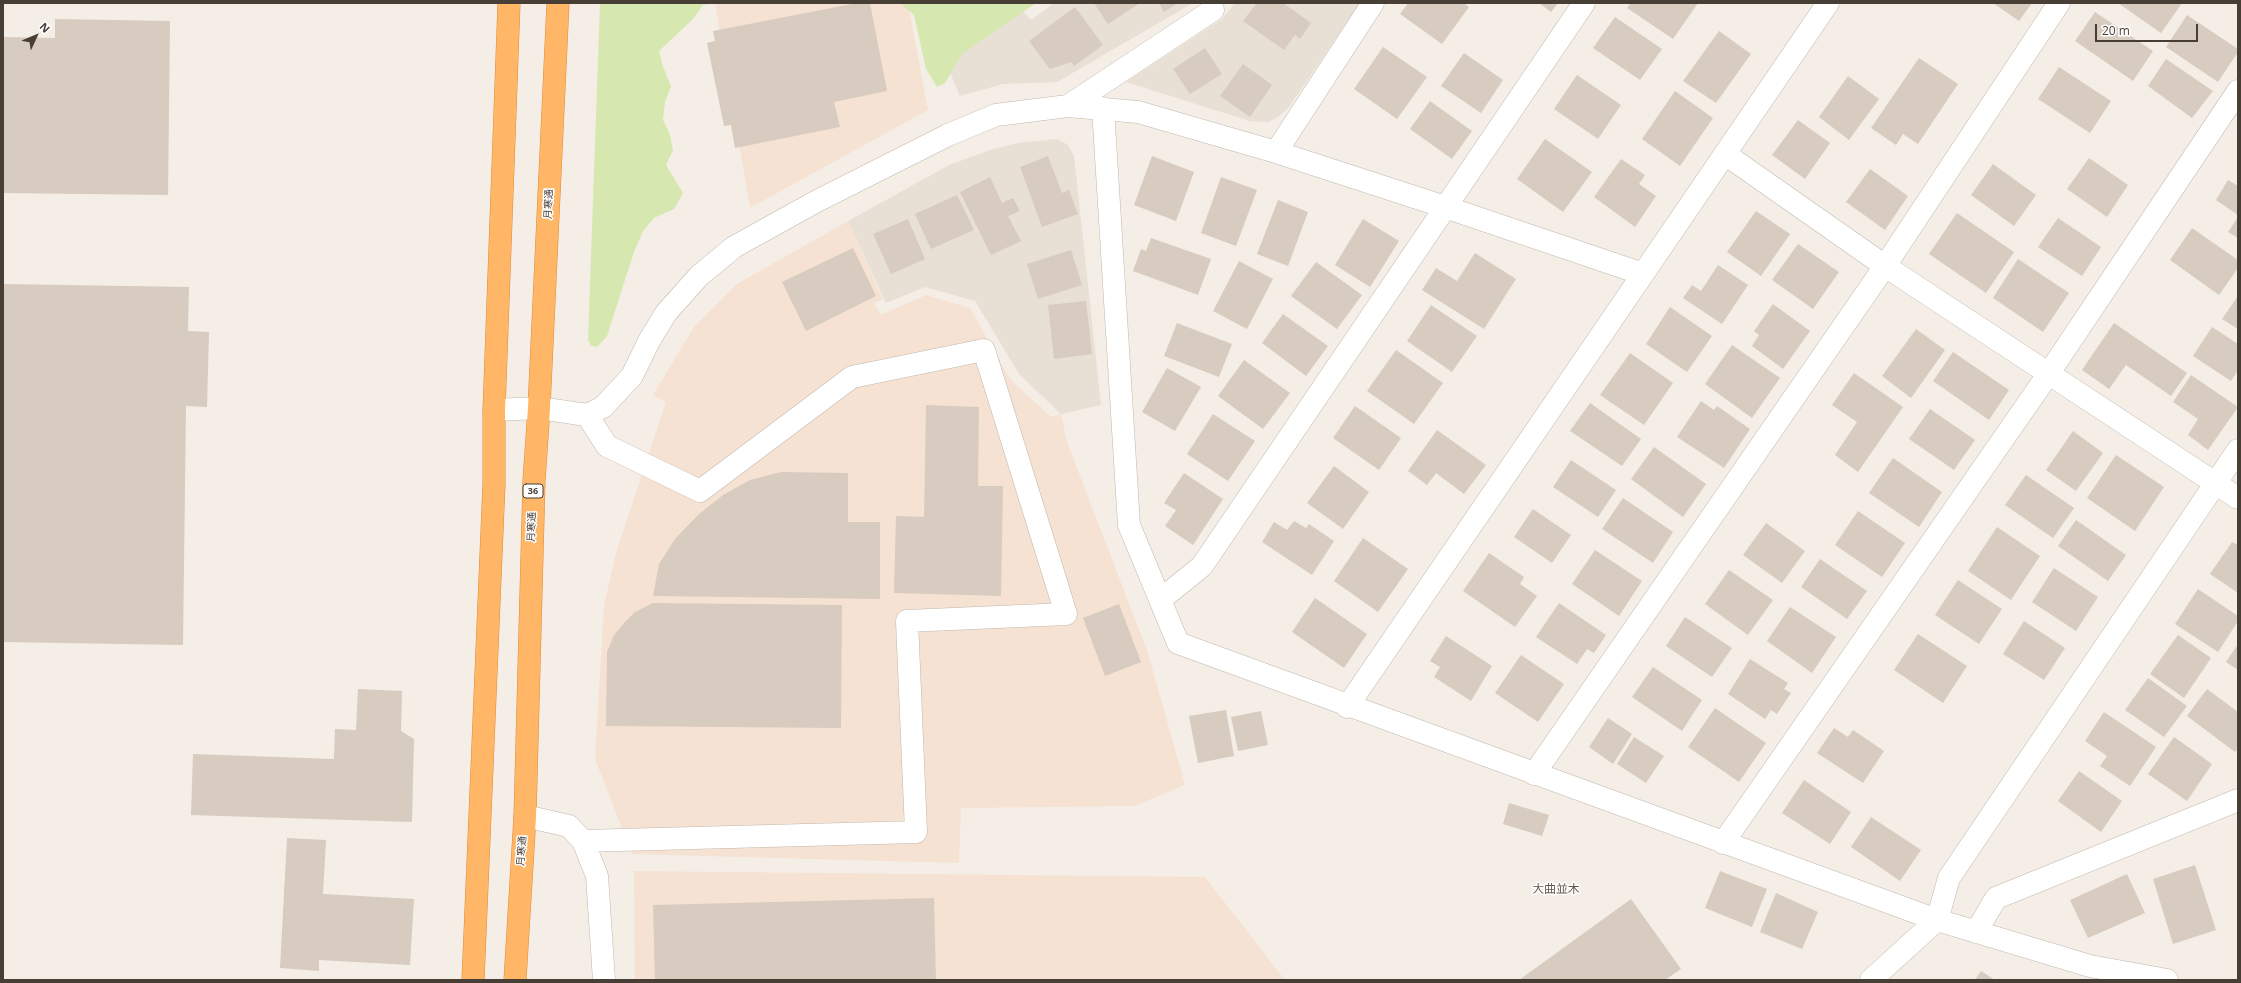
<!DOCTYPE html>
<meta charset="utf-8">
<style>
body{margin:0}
#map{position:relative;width:2241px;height:983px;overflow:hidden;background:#f4eee7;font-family:"Open Sans",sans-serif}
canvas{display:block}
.frame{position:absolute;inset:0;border:4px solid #473e36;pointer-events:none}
.north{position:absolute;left:16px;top:16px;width:40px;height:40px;-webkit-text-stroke:3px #fff;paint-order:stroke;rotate:46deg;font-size:11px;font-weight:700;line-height:16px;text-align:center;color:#473e36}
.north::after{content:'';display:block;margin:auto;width:14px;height:18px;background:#473e36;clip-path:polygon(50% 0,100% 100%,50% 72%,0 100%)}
.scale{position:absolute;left:2095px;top:24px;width:103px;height:18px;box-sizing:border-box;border:2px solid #473e36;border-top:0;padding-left:5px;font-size:12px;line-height:14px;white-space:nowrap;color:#473e36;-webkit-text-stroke:3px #fff;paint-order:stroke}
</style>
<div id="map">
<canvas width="2241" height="983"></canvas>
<div class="frame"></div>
<div class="north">N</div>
<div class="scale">20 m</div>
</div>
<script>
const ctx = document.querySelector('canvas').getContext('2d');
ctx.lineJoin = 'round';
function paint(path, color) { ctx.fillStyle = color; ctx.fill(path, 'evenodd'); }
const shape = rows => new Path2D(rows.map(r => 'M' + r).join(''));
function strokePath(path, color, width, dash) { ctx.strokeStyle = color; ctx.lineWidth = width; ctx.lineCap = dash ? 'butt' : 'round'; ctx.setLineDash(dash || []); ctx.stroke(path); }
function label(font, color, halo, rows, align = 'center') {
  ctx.font = font + ' "Open Sans","Noto Sans JP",sans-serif'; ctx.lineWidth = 3; ctx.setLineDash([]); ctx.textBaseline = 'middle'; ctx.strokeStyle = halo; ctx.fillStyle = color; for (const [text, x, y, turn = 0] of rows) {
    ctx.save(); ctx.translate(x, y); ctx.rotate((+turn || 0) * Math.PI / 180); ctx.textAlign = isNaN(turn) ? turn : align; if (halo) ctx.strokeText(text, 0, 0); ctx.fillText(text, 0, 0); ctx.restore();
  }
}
paint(shape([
 [1054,3,1193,3,1057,82,1003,84,960,96,949,70,961,51,1021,9,1031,20],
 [1235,3,1360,3,1289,107,1279,116,1269,122,1250,121,1126,82,1222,19],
 [1057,139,1068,145,1074,156,1101,405,1061,414,1019,374,975,301,925,287,886,303,848,221,949,165,990,150,1018,143]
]), '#e8dfd5');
paint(shape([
 [715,3,908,3,928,110,750,208],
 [848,221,883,299,874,303,881,315,926,295,970,308,1010,379,1051,417,1061,414,1067,442,1148,653,1185,785,1134,806,961,808,959,863,632,854,595,759,604,605,616,553,666,402,653,395,694,327,737,284],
 [634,871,1205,877,1285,980,635,980]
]), '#f6e2d2');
paint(shape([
 [600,3,716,3,703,5,692,20,659,51,663,67,671,86,665,102,663,120,670,135,673,150,666,165,683,193,674,209,654,218,643,231,634,252,607,336,597,347,591,346,588,340],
 [900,3,1036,3,962,54,945,83,937,87,926,69,914,15]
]), '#d6e8af');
paint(shape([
 [857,3,870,3,887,91,834,102,840,127,735,148,731,125,724,126,707,43,715,41,713,31],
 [1094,3,1140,3,1108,24],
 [1159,3,1178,3,1164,12],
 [1257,3,1283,3,1311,23,1300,39,1295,35,1284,50,1243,21],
 [1408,3,1464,3,1469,7,1442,44,1400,14],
 [1539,3,1558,3,1551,12],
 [1631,3,1698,3,1673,39,1627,8],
 [1993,3,2032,3,2019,21],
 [2118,3,2182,3,2161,33],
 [1075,7,1103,45,1074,66,1071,62,1050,69,1029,41],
 [2095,12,2153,51,2133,81,2075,41],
 [2187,15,2238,49,2238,52,2218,82,2166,47],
 [1615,17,1662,49,1640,80,1593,48],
 [55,19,170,21,168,195,3,193,3,37,55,38],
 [1719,31,1751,54,1716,103,1683,81],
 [1383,47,1427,77,1397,119,1354,89],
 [1205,48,1222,74,1190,94,1173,69],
 [1464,53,1503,80,1481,113,1441,86],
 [1919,58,1958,84,1918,144,1903,134,1896,145,1871,128],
 [2166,59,2213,91,2192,118,2148,86],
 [1243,64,1272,85,1250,117,1220,96],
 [2059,67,2111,101,2090,133,2038,99],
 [1577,75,1621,105,1598,139,1554,109],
 [1848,76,1879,99,1849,140,1819,117],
 [1675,91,1713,118,1680,166,1642,139],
 [1430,101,1472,131,1452,159,1410,129],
 [1798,120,1830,143,1805,179,1772,155],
 [1545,139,1592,172,1563,212,1517,179],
 [1048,156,1062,193,1069,190,1078,214,1042,227,1020,167],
 [1152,156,1194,172,1176,221,1134,205],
 [2089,158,2128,185,2107,217,2067,189],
 [1621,159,1645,175,1639,184,1656,196,1635,227,1594,197],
 [1993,164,2036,195,2014,226,1971,195],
 [1870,169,1908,196,1885,230,1846,202],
 [990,177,1002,203,1013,198,1020,211,1008,216,1021,241,991,255,960,192],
 [1221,177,1257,190,1236,246,1201,233],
 [2228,180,2238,186,2238,215,2216,200],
 [957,195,974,230,931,249,915,214],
 [1278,200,1308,212,1288,266,1257,254],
 [1756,211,1790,234,1761,276,1727,252],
 [1957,213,2014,252,1986,293,1929,254],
 [2238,217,2238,238,2228,232],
 [2058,218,2101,247,2082,276,2038,247],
 [908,219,925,259,891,274,873,234],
 [1363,219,1399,241,1370,287,1335,265],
 [2192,228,2238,260,2238,268,2219,295,2170,260],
 [1151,238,1211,259,1198,295,1133,271,1141,249,1146,251],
 [1798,244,1839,272,1813,309,1772,280],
 [853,248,876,296,806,331,782,282],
 [1071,250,1082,285,1038,299,1027,264],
 [1475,253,1516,279,1484,329,1422,290,1436,268,1457,281],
 [2018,259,2069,293,2043,332,1993,298],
 [1239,261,1273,279,1247,329,1213,311],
 [1316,262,1362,295,1337,329,1291,296],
 [1718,265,1748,285,1722,324,1683,298,1692,285,1701,291],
 [3,284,189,287,188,331,209,332,207,407,186,406,183,645,3,642],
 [2238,296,2238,329,2222,319],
 [1086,301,1092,354,1054,359,1048,305],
 [1773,304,1810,331,1783,369,1752,346,1759,335,1754,331],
 [1431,305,1477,336,1452,372,1407,341],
 [1670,307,1712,336,1687,372,1646,344],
 [1283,314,1328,346,1306,376,1262,343],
 [1177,323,1232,344,1219,377,1164,356],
 [2114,323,2187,373,2171,396,2126,365,2109,389,2082,370],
 [2212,327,2238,344,2238,370,2231,381,2193,356],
 [1916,329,1945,350,1911,398,1882,376],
 [1732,345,1780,378,1752,418,1705,384],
 [1396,350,1443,383,1414,424,1367,391],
 [1953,352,2009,390,1989,420,1933,381],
 [1630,353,1673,383,1644,425,1600,395],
 [1244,360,1290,393,1263,429,1218,396],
 [1167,368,1201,387,1175,431,1142,412],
 [1854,373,1903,407,1858,472,1835,455,1857,422,1832,405],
 [2191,375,2238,407,2208,450,2188,435,2198,419,2173,402],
 [1701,401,1714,410,1717,406,1750,429,1724,468,1677,437],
 [1590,403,1641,439,1622,466,1570,431],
 [926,405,979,407,978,486,1003,486,1001,596,894,593,896,516,924,517],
 [1355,406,1401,438,1379,470,1333,438],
 [1930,409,1975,440,1954,470,1909,439],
 [1213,414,1255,441,1228,481,1187,454],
 [1437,430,1486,465,1464,494,1436,473,1427,485,1408,471],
 [2073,431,2103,453,2076,491,2046,470],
 [1654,447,1706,484,1683,517,1631,479],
 [2116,455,2164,487,2135,531,2087,498],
 [1893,458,1942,492,1919,527,1869,493],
 [1571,460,1616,490,1598,517,1553,487],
 [1334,466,1369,492,1343,529,1307,503],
 [781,472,848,473,848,522,880,522,880,599,653,596,659,564,675,539,698,515,723,495,750,480],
 [1184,473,1223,499,1193,545,1165,526,1176,510,1164,503],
 [2026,475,2074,508,2053,538,2005,505],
 [1623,498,1673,532,1653,563,1602,529],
 [1533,509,1571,535,1552,563,1514,537],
 [1858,511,1905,543,1882,577,1835,545],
 [2076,520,2126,555,2108,581,2058,546],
 [1294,521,1306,528,1309,524,1334,541,1312,575,1262,542,1274,522,1287,530],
 [1766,523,1805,551,1782,583,1743,555],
 [1997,527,2040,556,2011,600,1968,571],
 [1363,538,1408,569,1378,612,1334,581],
 [2232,542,2238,545,2238,593,2210,574],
 [1595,550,1642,581,1619,616,1572,584],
 [1489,553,1524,577,1520,584,1537,596,1515,627,1463,591],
 [1820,559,1867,591,1847,619,1801,587],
 [2054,568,2098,597,2076,631,2032,602],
 [1729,570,1773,600,1748,635,1705,604],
 [1958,580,2002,609,1979,644,1935,615],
 [2198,589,2238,616,2238,621,2218,652,2175,624],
 [1315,598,1367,634,1344,668,1292,632],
 [653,603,842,605,841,728,606,726,607,652,614,635,625,622,635,612],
 [1559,603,1606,635,1594,653,1587,649,1577,664,1536,637],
 [1119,604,1141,662,1105,676,1083,618],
 [1790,607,1836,637,1812,673,1767,641],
 [1685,617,1732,648,1712,677,1666,646],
 [2024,621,2065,648,2044,680,2003,654],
 [1918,634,1967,666,1943,703,1894,670],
 [2178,635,2211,658,2184,698,2150,674],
 [1446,636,1492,666,1471,701,1434,677,1440,667,1430,661],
 [2238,644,2238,670,2226,662],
 [1521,655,1564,684,1538,722,1495,693],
 [1750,659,1788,683,1784,689,1791,693,1777,714,1771,710,1765,719,1728,694],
 [1653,667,1702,700,1682,731,1632,697],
 [2148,678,2187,706,2164,737,2125,710],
 [358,689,402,691,401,731,414,739,412,822,191,815,193,754,334,759,335,729,356,730],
 [2207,689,2238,712,2238,748,2235,752,2187,716],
 [1715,708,1766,743,1739,782,1688,747],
 [1226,710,1234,756,1198,763,1189,716],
 [1261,711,1268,745,1238,751,1231,717],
 [2104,712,2156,747,2130,786,2100,766,2107,756,2085,741],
 [1608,718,1632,734,1613,764,1589,747],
 [1834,728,1848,737,1853,730,1884,751,1863,783,1817,753],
 [1634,737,1664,756,1646,783,1617,764],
 [2174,737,2212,764,2187,801,2148,774],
 [2079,771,2122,801,2101,832,2058,801],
 [1804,780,1851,812,1830,844,1782,813],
 [1509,803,1549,815,1542,836,1503,824],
 [1871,817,1921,850,1900,881,1851,847],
 [287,838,326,840,323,894,414,899,410,965,319,960,319,971,280,968],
 [2195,865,2216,930,2173,944,2153,879],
 [1720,871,1767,889,1752,927,1705,908],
 [2127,874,2145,913,2088,938,2070,900],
 [1776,893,1818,912,1802,949,1760,932],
 [934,898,936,980,655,980,653,905],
 [1631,899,1681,969,1665,980,1519,980],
 [1981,971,1995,980,1975,980]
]), '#d8cbbf');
const minor = shape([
 [1068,106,1213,10],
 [1103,108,1129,525,1178,643,1937,920,2090,966,2167,980],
 [1276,152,1373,3],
 [1725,154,1885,266,2238,498],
 [494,410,539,408,587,415,603,407,632,376,649,341,666,313,699,276,734,247,817,201,948,135,996,115,1068,106,1138,112,1276,152,1445,207,1643,274,1828,3],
 [1160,600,1202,566,1584,3],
 [1347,707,1643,274],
 [1534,774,1885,266,2059,3],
 [525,816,569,826,583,841,597,876,604,980],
 [583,841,916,832,907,621,1066,614,984,350,852,377,700,491,607,446,587,415],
 [1723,843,2049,373,2238,91],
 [1976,932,1996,898,2238,800],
 [1871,980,1937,920,1949,878,2238,450]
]);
const highway = shape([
 [473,980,494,484,494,410,509,3],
 [515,980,525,816,534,481,539,408,558,3]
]);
strokePath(minor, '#c2b7ac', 23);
strokePath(highway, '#df8a36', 23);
strokePath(minor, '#fff', 22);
strokePath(highway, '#ffb767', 22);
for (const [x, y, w] of [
 [533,491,20]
]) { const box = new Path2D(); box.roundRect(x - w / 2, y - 7, w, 14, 3); ctx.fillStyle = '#fff'; ctx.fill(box); strokePath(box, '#473e36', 1); }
label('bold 9px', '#473e36', null, [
 ["36",533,491]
]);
label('10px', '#473e36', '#fff', [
 ["月寒通",549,204,-87],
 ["月寒通",532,527,-88],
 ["月寒通",522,851,-86]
]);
label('12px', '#6a5a4d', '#fff', [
 ["大曲並木",1556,890]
]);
</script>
